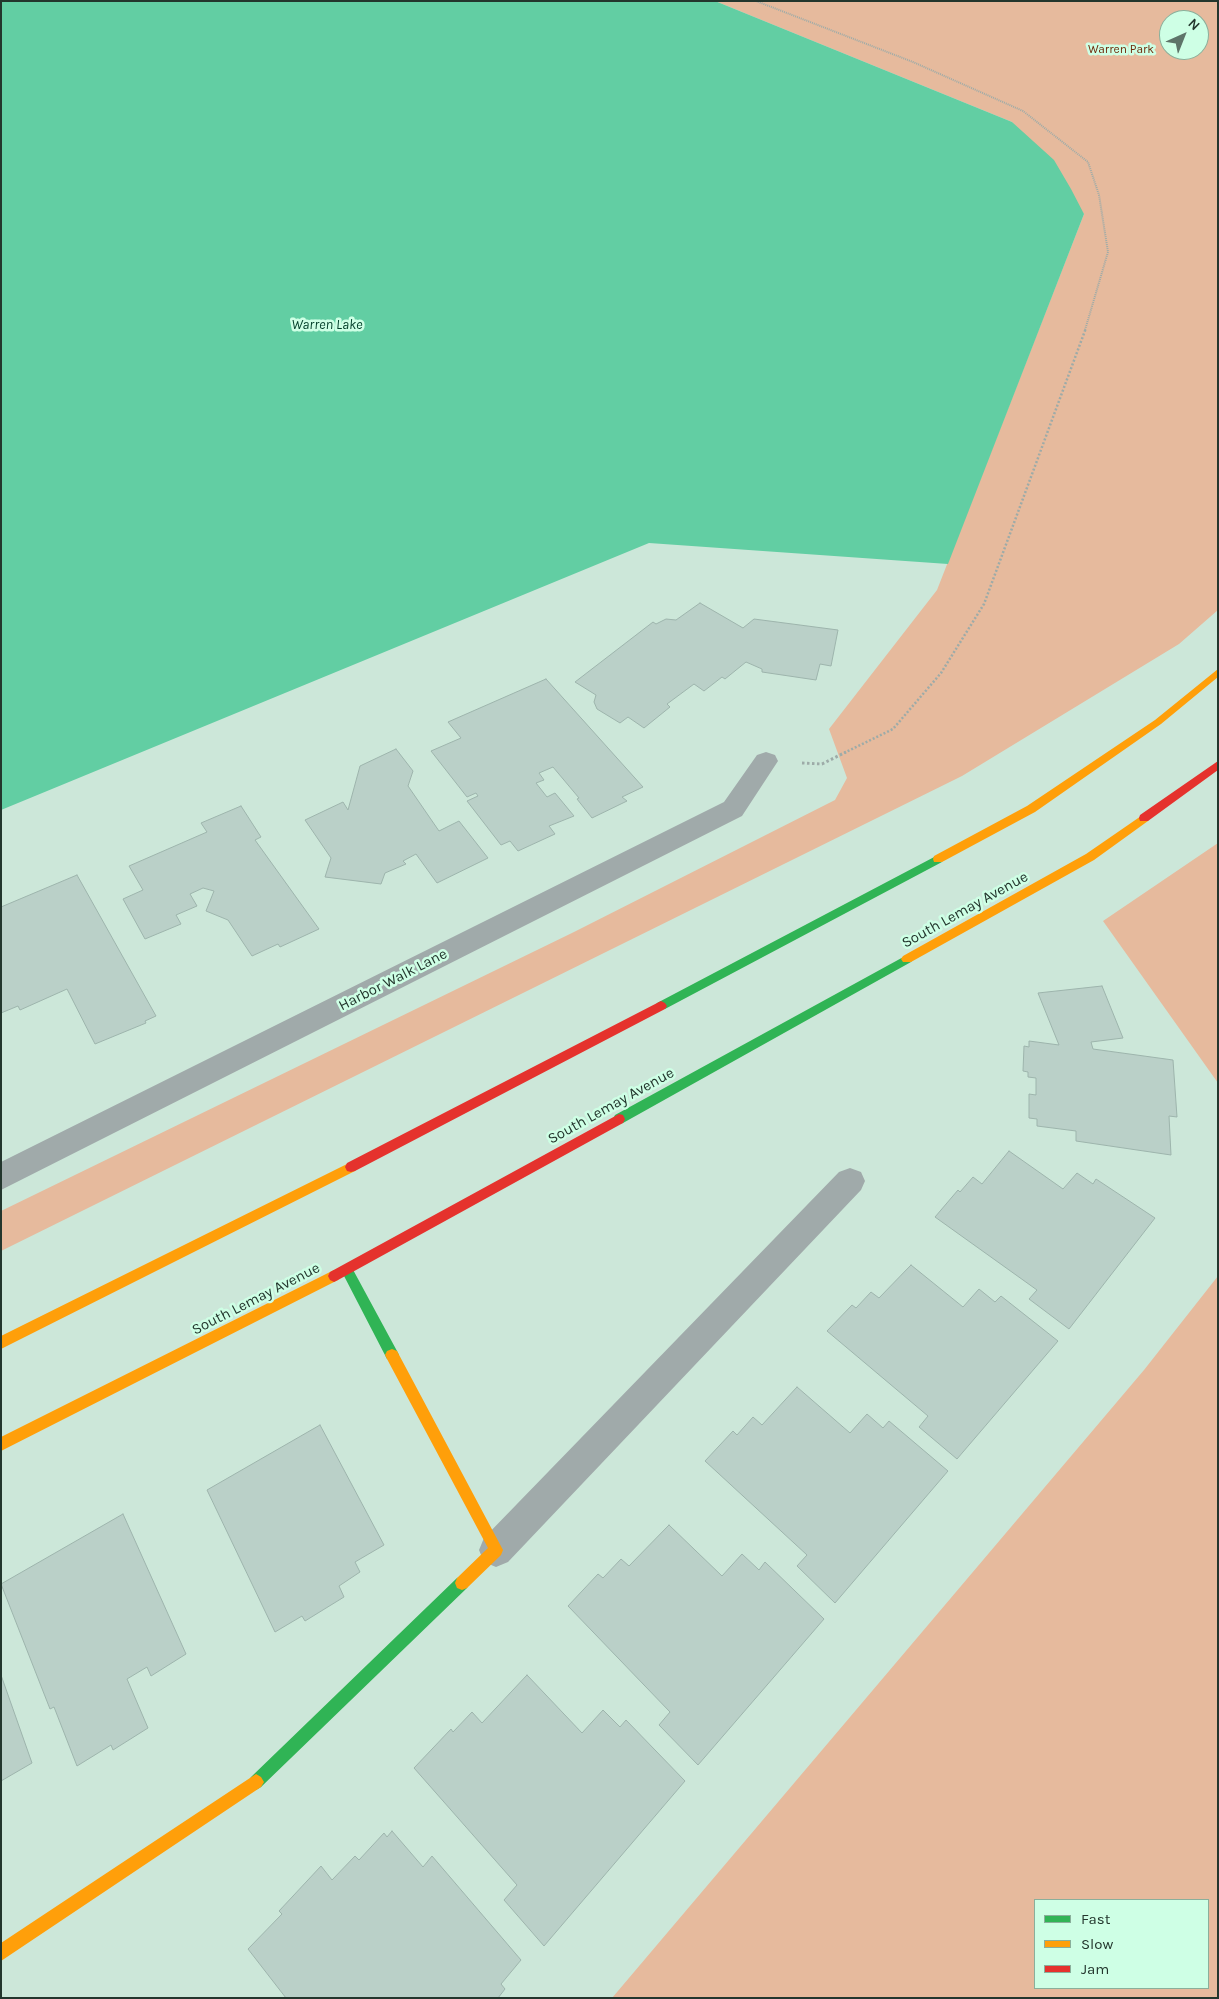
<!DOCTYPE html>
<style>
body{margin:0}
#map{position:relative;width:1219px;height:1999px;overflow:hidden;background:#cce7d9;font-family:Karla,sans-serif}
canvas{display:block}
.frame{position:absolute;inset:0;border:2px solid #23362d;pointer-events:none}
.legend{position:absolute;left:1034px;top:1899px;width:175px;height:90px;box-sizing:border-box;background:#ceffe5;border:1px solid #8aaf9b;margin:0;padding:6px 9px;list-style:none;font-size:15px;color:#23362d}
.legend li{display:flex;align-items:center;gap:10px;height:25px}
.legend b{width:25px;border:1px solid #8aaf9b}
.north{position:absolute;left:1159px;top:10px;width:50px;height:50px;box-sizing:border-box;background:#ceffe5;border:1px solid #8aaf9b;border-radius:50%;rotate:44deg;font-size:14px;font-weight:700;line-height:20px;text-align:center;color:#23362d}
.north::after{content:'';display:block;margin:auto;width:18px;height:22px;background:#5e7469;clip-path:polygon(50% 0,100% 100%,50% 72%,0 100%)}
</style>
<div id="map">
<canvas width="1219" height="1999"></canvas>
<div class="frame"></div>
<ul class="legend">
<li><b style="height:6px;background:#30b455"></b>Fast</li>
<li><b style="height:6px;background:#ff9f0a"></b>Slow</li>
<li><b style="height:6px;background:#e5322d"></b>Jam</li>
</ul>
<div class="north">N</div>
</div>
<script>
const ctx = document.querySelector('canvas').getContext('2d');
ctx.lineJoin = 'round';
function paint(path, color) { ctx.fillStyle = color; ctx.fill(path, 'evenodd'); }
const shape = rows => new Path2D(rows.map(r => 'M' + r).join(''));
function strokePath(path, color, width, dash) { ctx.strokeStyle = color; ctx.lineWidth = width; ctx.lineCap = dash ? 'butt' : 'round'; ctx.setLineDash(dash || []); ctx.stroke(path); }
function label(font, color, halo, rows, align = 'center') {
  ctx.font = font + ' Karla,sans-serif'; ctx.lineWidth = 5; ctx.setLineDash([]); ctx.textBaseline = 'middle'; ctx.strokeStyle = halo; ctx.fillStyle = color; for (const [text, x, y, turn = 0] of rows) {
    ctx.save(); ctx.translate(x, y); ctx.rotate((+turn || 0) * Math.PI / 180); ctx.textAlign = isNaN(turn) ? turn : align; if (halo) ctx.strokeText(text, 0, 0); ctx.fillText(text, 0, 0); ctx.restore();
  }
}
paint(shape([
 [715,1,1218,1,1218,610,1179,644,962,776,1,1251,1,1211,574,932,835,800,847,778,829,729,937,590,1084,214,1012,122],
 [1169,20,1199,20,1199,50,1169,50],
 [1218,843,1218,1083,1103,921],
 [1218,1276,1218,1998,612,1998,1144,1370],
 [1208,1900,1208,1988,1035,1988,1035,1900]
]), '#e6ba9d');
paint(shape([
 [1,1,715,1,1012,122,1054,160,1071,189,1084,214,948,564,649,543,1,810]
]), '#62cea3');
const building = shape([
 [700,603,743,628,754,619,838,630,831,666,820,664,816,680,762,672,762,669,746,662,725,679,722,677,704,691,694,684,667,704,670,707,644,728,628,717,620,723,597,709,594,702,596,695,575,682,653,622,656,624,666,619,676,620,700,603],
 [546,679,643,787,622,797,627,801,592,818,577,799,579,798,553,767,539,773,544,780,536,783,547,797,555,793,574,816,549,826,555,834,518,851,510,841,501,845,467,801,478,796,476,793,467,797,431,751,461,738,448,722,546,679],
 [396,749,413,771,408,786,439,831,459,821,488,858,437,883,416,854,403,861,406,864,385,873,381,884,325,877,331,858,305,820,343,802,348,810,360,766,396,749],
 [241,806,261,837,255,840,319,929,280,947,278,944,252,956,228,920,206,911,214,891,203,888,190,894,197,906,176,915,181,924,145,939,123,899,143,890,129,866,207,832,201,823,241,806],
 [77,875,156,1016,145,1021,146,1023,95,1044,67,989,20,1010,18,1006,1,1013,1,907,77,875],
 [1102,986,1123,1038,1091,1042,1093,1049,1173,1060,1177,1117,1169,1116,1171,1155,1076,1141,1076,1131,1037,1126,1037,1119,1029,1118,1029,1094,1036,1095,1036,1078,1028,1077,1028,1072,1023,1071,1024,1046,1029,1047,1029,1041,1059,1045,1038,993,1102,986],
 [1009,1151,1063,1189,1077,1173,1093,1184,1096,1179,1155,1218,1069,1329,1029,1299,1037,1290,935,1217,958,1190,960,1192,973,1177,982,1184,1009,1151],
 [911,1265,963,1307,979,1289,995,1302,1001,1296,1058,1341,957,1459,919,1427,928,1416,827,1331,852,1305,856,1308,871,1292,879,1298,911,1265],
 [797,1387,850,1433,867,1414,883,1428,889,1421,948,1471,835,1603,797,1566,807,1555,705,1461,733,1431,737,1435,753,1417,762,1425,797,1387],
 [320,1425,384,1545,355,1562,360,1572,339,1586,344,1597,305,1621,302,1616,275,1632,207,1490,320,1425],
 [123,1514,186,1654,151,1676,147,1667,127,1679,148,1728,113,1750,111,1745,77,1766,54,1707,50,1709,1,1584,123,1514],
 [669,1525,722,1576,742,1554,759,1570,765,1562,824,1619,698,1765,659,1725,670,1712,568,1606,598,1574,603,1578,621,1559,629,1566,669,1525],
 [1,1675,32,1763,1,1781,1,1675],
 [527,1675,582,1733,603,1710,620,1727,626,1720,685,1781,544,1946,504,1900,517,1885,414,1768,451,1729,453,1732,472,1712,482,1723,527,1675],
 [392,1831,423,1867,432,1856,521,1960,501,1984,505,1989,498,1998,286,1998,248,1949,282,1914,279,1911,321,1866,332,1880,355,1856,359,1860,384,1833,387,1837,392,1831]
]);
paint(building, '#bad0c8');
strokePath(building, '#9db4ac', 1);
strokePath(shape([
 [756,1,913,62,1023,111,1088,162,1099,195,1108,252,1085,330]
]), '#9daba8', 2, [1, 1]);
strokePath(shape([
 [844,753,893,729,941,673,984,604,1086,328]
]), '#9daba8', 2.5, [2, 2]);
strokePath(shape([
 [802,763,822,764,846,752]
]), '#9daba8', 3, [2.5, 2.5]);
paint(shape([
 [766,752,775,755,778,761,742,816,1,1190,1,1162,724,802,757,755,766,752],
 [850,1168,861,1172,865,1181,861,1190,508,1562,496,1567,484,1562,479,1550,484,1538,839,1172,850,1168]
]), '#a0aaaa');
paint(shape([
 [938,855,942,856,943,859,942,862,665,1009,657,1009,655,1006,657,1003,938,855],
 [907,955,911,956,913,959,911,962,623,1123,619,1124,615,1123,613,1119,615,1115,907,955],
 [347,1264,351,1266,397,1351,399,1355,397,1359,392,1361,387,1359,343,1274,341,1270,343,1266,347,1264],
 [462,1576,467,1578,469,1583,467,1588,261,1787,256,1790,251,1787,248,1782,251,1777,457,1578,462,1576]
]), '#30b455');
paint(shape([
 [1218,669,1218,677,1161,724,1035,812,942,862,934,862,933,859,934,856,1027,806,1155,720,1218,669],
 [1144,814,1148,815,1149,818,1148,821,1094,860,911,962,903,962,901,959,903,956,1086,854,1144,814],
 [351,1162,355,1163,357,1167,355,1171,1,1349,1,1336,351,1162],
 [334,1270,338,1272,340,1276,338,1280,1,1451,1,1437,334,1270],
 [392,1349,397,1351,503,1550,501,1555,467,1588,462,1590,457,1588,455,1583,457,1578,488,1548,387,1359,385,1355,387,1351,392,1349],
 [256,1774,261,1777,264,1782,261,1787,1,1961,1,1943,256,1774]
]), '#ff9f0a');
paint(shape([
 [1218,761,1218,770,1148,821,1140,821,1139,818,1140,815,1218,761],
 [661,1001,665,1003,667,1006,665,1009,355,1171,351,1172,347,1171,345,1167,347,1163,661,1001],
 [619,1114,623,1115,625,1119,623,1123,338,1280,334,1282,330,1280,328,1276,330,1272,619,1114]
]), '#e5322d');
label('12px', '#6e2b0b', '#ceffe5', [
 ["Warren Park",1121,50]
]);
label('italic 14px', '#003d28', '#ceffe5', [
 ["Warren Lake",327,325]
]);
label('15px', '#23362d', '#ceffe5', [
 ["South Lemay Avenue",965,910,-29],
 ["Harbor Walk Lane",393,980,-27],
 ["South Lemay Avenue",611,1106,-29],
 ["South Lemay Avenue",256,1299,-27]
]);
</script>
